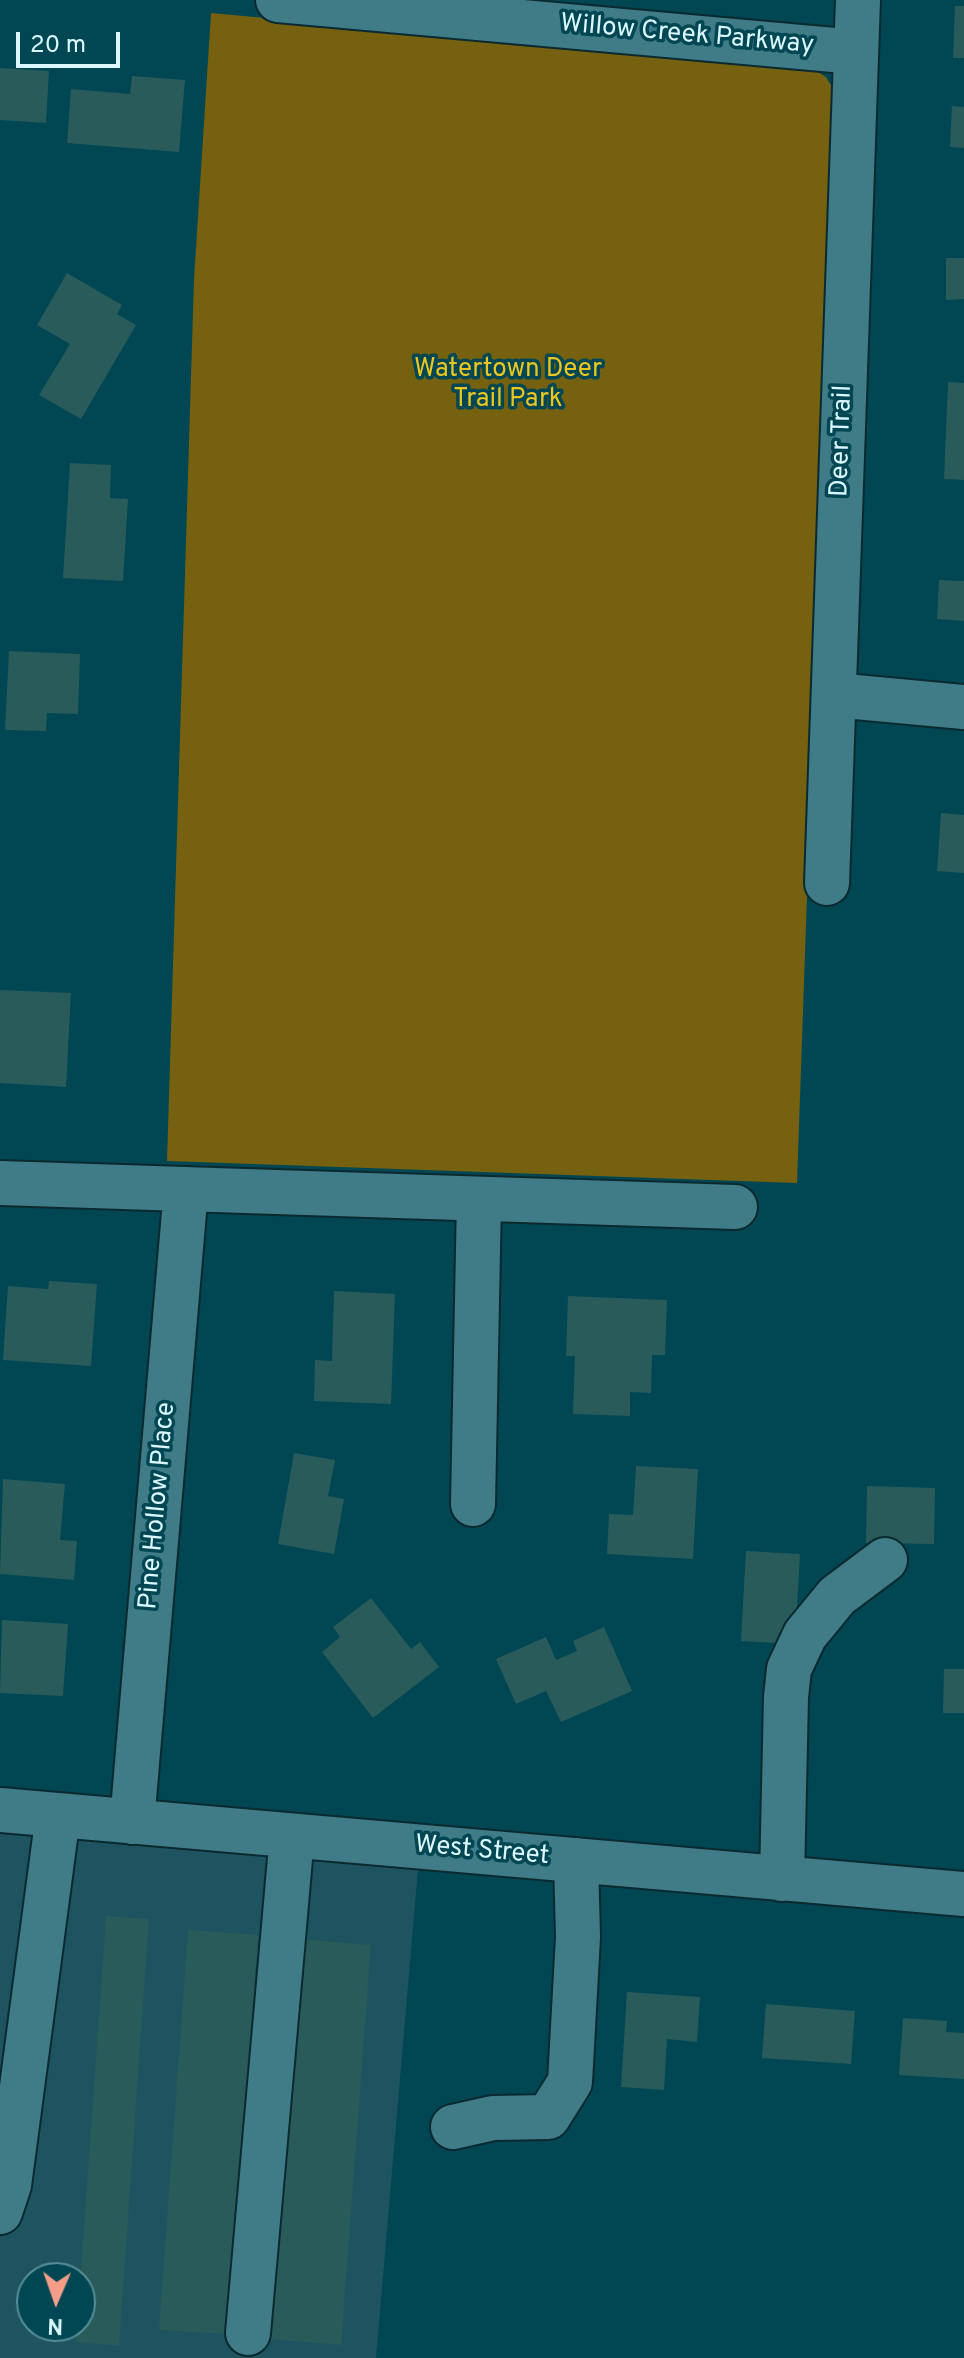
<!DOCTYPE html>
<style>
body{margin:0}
#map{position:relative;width:964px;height:2358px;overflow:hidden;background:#004753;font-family:Overpass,sans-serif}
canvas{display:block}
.north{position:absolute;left:16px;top:2262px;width:80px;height:80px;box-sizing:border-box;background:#004753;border:2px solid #578d97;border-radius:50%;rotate:182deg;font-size:22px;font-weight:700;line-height:32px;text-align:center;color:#daf7fe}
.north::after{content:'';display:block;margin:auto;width:28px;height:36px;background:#f49e8a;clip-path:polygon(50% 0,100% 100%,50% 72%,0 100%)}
.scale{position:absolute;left:16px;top:32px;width:104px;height:36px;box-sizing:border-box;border:4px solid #daf7fe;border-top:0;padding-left:10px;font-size:24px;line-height:28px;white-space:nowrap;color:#daf7fe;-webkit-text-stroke:6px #004753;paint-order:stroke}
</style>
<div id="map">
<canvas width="964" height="2358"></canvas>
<div class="north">N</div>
<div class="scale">20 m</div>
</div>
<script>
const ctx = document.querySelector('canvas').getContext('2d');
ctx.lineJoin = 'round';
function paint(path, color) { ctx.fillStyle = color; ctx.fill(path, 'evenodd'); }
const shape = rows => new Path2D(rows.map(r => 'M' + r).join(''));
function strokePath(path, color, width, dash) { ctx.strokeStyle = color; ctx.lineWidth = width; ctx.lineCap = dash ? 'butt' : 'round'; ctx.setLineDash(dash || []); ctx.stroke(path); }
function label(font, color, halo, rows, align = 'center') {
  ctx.font = font + ' Overpass,sans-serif'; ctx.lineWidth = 7; ctx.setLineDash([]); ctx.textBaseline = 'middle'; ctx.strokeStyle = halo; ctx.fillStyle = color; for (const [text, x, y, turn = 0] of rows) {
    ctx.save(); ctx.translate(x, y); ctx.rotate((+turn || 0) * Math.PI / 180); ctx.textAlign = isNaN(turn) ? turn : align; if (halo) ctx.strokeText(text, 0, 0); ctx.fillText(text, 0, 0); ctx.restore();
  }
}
paint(shape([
 [0,1834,418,1869,376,2358,0,2358],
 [32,2278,80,2278,80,2326,32,2326]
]), '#1d5460');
paint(shape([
 [211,13,811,68,826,77,835,92,797,1183,167,1161,194,279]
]), '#756110');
paint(shape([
 [955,6,964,6,964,58,953,58],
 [0,68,49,71,46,123,0,120],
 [132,76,185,80,179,152,67,143,71,89,130,94],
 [952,106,964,107,964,148,950,147],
 [946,258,964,258,964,299,946,300],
 [67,273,122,305,117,314,136,325,81,419,39,395,70,344,37,325],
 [948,382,964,383,964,480,944,479],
 [70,463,111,465,110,498,128,499,123,581,63,578],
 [939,580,964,581,964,621,937,619],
 [9,651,80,654,78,714,47,713,46,731,5,730],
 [941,813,964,815,964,873,937,871],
 [0,990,71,993,66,1087,0,1083],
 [49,1281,97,1284,91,1366,3,1360,8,1286,48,1289],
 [334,1291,395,1294,391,1404,314,1401,315,1360,332,1361],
 [568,1296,667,1300,665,1355,652,1355,651,1393,630,1392,630,1416,573,1414,575,1356,566,1356],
 [294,1453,335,1460,328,1496,344,1499,334,1554,278,1544],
 [636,1466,698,1469,693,1559,607,1554,609,1514,633,1515],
 [3,1479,65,1484,60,1540,77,1541,74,1580,0,1574],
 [867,1486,935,1488,934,1544,866,1543],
 [746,1551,800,1554,795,1644,741,1641],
 [371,1598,411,1649,420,1642,439,1667,373,1718,322,1652,340,1637,333,1627],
 [2,1620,68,1624,63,1696,0,1693],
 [604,1627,632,1691,561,1722,546,1691,516,1704,496,1659,546,1637,556,1660,577,1651,573,1641],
 [944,1669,964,1669,964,1713,943,1713],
 [106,1916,149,1919,119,2346,76,2342,77,2326,80,2326,80,2283],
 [188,1930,258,1935,229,2334,159,2330],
 [300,1939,371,1945,341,2345,270,2339],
 [627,1992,700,1997,697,2042,667,2039,664,2090,621,2087],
 [766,2004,855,2011,851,2064,762,2058],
 [903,2018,947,2021,946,2032,964,2033,964,2079,899,2075]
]), '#295b5a');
const minor = shape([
 [278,0,856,52],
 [834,695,964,707],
 [827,883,858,0],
 [0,1183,735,1207],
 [473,1504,479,1199],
 [0,1810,964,1894],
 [132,1822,186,1189],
 [782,1879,786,1697,789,1669,805,1635,837,1596,885,1560],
 [453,2127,493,2118,548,2117,570,2082,578,1937,576,1860],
 [0,2212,9,2185,58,1815],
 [248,2333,292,1836]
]);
strokePath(minor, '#0a2a30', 48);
strokePath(minor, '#407b88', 44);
label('26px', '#daf7fe', '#004753', [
 ["Willow Creek Parkway",687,36,5],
 ["Deer Trail",843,441,-88],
 ["Pine Hollow Place",159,1506,-85],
 ["West Street",482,1852,5]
]);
label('26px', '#ecc51f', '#004753', [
 ["Watertown Deer",508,371],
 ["Trail Park",508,401]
]);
</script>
